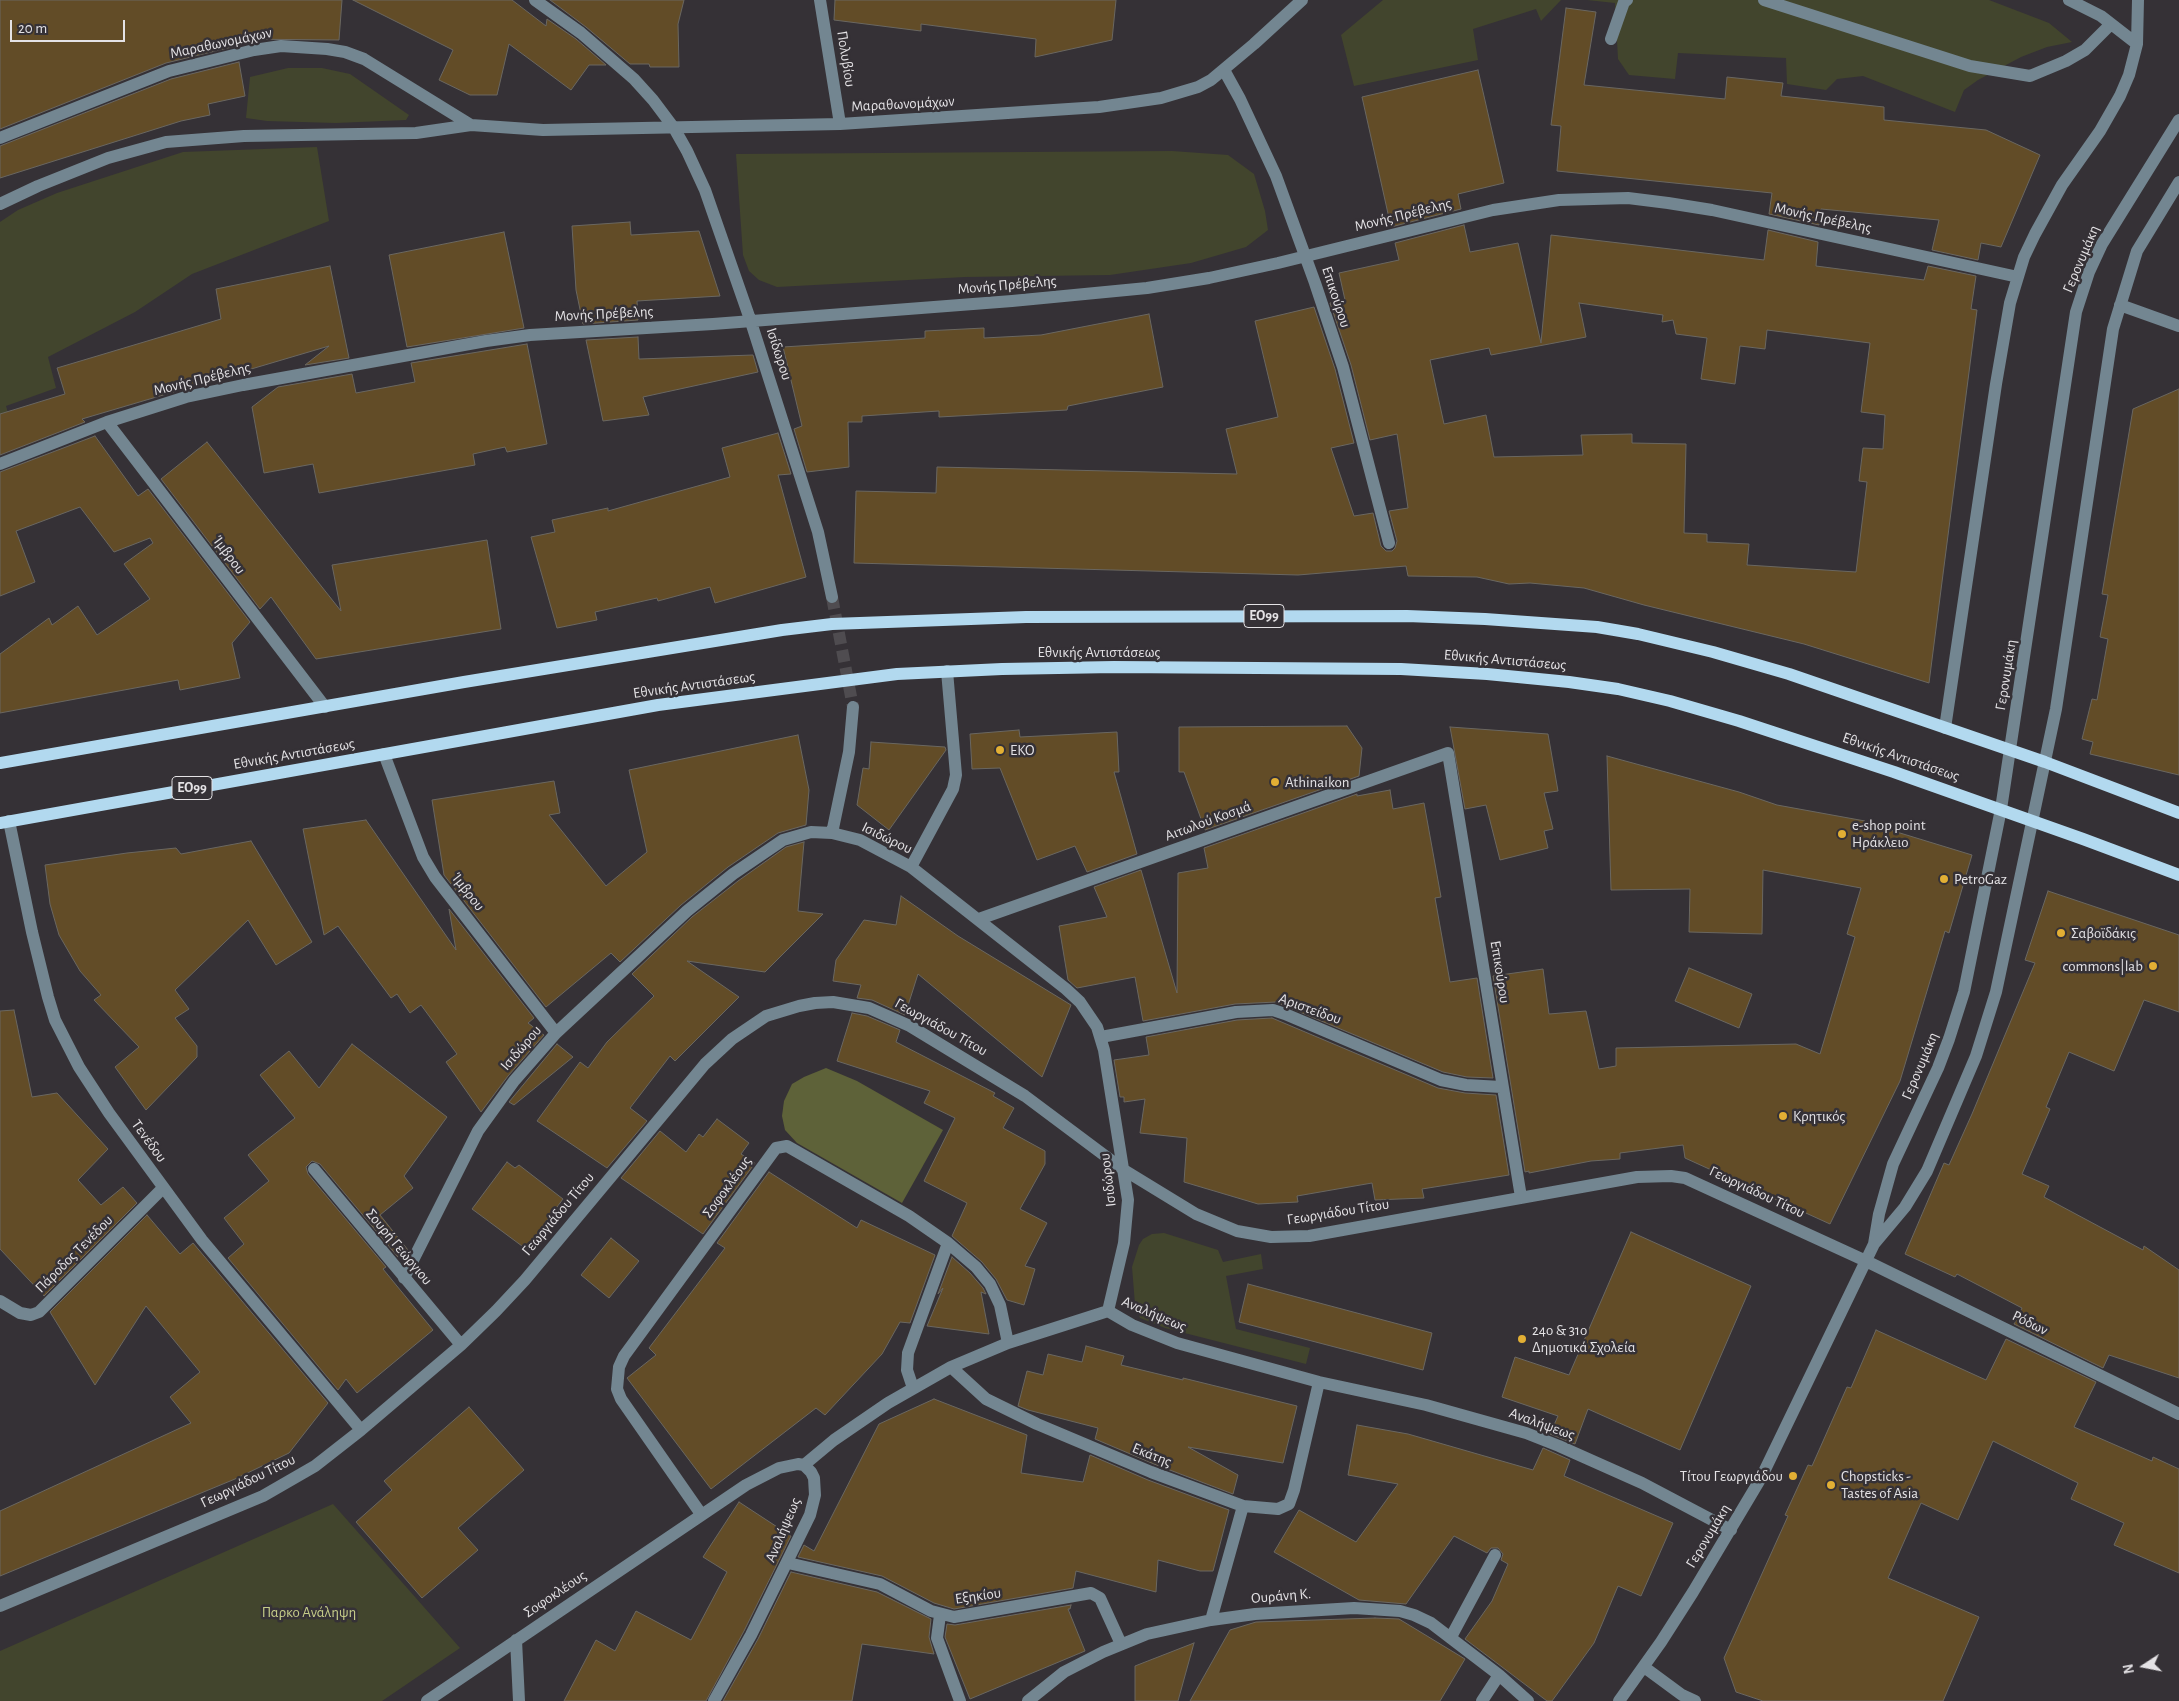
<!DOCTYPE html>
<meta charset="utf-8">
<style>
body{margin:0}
#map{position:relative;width:2179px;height:1701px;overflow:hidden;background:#353136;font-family:"Alegreya Sans",sans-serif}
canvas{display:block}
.north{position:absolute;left:2119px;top:1641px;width:50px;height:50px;-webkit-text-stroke:4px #353136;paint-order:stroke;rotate:259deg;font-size:14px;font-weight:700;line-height:20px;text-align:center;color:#e4e2e5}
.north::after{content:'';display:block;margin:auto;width:18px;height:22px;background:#e4e2e5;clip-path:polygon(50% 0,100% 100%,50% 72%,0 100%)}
.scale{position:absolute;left:10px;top:20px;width:115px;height:22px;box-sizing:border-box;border:2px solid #e4e2e5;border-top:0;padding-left:6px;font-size:15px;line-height:18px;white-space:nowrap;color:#e4e2e5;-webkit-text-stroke:4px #353136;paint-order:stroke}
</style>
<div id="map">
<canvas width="2179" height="1701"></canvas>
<div class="north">N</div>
<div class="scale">20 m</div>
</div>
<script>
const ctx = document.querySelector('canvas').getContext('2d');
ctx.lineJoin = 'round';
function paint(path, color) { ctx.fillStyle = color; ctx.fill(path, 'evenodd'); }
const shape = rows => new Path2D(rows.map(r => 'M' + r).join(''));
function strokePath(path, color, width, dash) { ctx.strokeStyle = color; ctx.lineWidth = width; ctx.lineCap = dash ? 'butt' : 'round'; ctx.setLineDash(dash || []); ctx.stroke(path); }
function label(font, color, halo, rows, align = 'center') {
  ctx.font = font + ' "Alegreya Sans",sans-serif'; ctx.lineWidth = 5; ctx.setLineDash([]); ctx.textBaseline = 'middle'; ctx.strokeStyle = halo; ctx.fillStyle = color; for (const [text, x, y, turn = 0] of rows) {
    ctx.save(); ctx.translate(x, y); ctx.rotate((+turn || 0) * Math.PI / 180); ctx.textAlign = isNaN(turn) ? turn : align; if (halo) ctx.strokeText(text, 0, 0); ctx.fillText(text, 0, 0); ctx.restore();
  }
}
paint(shape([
 [1383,0,1561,0,1541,21,1536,9,1473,29,1478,60,1354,86,1341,35],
 [1587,0,1989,0,2049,23,2072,42,2047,47,2021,57,1978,80,1964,90,1955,112,1863,76,1837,79,1826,90,1787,84,1786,58,1678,53,1675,79,1629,75,1618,59,1615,3],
 [288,68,322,68,350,74,409,115,406,120,336,123,267,121,246,118,250,77],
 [317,147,329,221,192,274,135,312,48,357,56,388,6,406,14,434,0,440,0,222,18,210,57,193,183,152],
 [1172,151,1228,155,1254,174,1265,211,1268,230,1246,247,1191,263,1110,275,965,277,777,287,759,280,749,271,743,255,736,154],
 [1164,1233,1218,1250,1223,1262,1261,1254,1263,1269,1226,1276,1236,1329,1310,1348,1306,1364,1165,1328,1140,1318,1135,1304,1132,1267,1139,1245,1143,1239,1152,1234],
 [333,1504,460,1648,382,1701,0,1701,0,1651]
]), '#42452d');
paint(shape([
 [826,1068,857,1081,943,1130,902,1203,797,1143,785,1130,782,1116,784,1101,792,1084,804,1077]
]), '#5e6239');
const building = shape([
 [0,0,342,0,339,40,234,39,236,46,166,63,0,129,0,0],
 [353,0,512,0,546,26,547,19,576,39,606,65,589,65,571,90,509,44,497,95,470,95,439,80,453,50,353,0],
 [550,0,684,0,678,24,679,67,650,67,649,64,630,64,586,27,550,0],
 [835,0,1116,0,1112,40,1035,57,1036,39,921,24,921,31,834,20,835,0],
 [1566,8,1596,12,1584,85,1725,99,1727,77,1783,83,1781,96,1884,107,1884,120,1986,130,2040,155,2001,247,1981,243,1978,260,1932,250,1939,220,1821,209,1819,225,1769,214,1772,193,1557,171,1561,126,1551,125,1566,8],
 [239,62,245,96,208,104,210,115,181,121,0,178,0,146,171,79,239,62],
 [1478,70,1504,183,1458,194,1461,209,1391,227,1362,97,1478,70],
 [630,222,631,235,699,231,720,296,637,301,638,320,583,324,576,290,572,226,630,222],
 [1464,225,1470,252,1518,243,1541,343,1551,235,1764,260,1768,230,1818,242,1816,266,1924,280,1928,266,1976,276,1971,309,1977,310,1929,683,1804,644,1644,605,1584,588,1530,583,1509,584,1477,577,1408,576,1406,566,1298,575,854,563,856,491,936,493,937,467,1237,474,1226,429,1278,417,1255,321,1314,307,1335,369,1354,443,1331,448,1354,516,1373,513,1381,546,1386,551,1392,551,1395,548,1397,541,1389,511,1408,508,1397,434,1370,440,1351,365,1330,303,1345,300,1339,273,1399,260,1395,243,1464,225],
 [1579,303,1663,315,1662,322,1673,320,1676,334,1707,338,1701,379,1735,384,1740,346,1765,349,1767,330,1870,343,1861,412,1885,415,1883,449,1863,448,1859,481,1867,482,1856,572,1747,565,1749,544,1707,542,1707,534,1684,533,1686,444,1632,443,1632,434,1581,435,1583,455,1494,457,1486,415,1444,424,1430,360,1489,348,1491,355,1586,337,1579,303],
 [504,232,524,328,407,347,389,255,504,232],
 [330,266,349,358,305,365,329,346,82,419,85,422,0,455,0,414,65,394,57,368,221,319,216,289,330,266],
 [1149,314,1163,387,1068,406,1067,410,939,417,939,411,862,416,862,422,848,422,849,467,807,472,794,429,802,426,783,347,925,338,925,331,984,328,984,338,1041,335,1149,314],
 [638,337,639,359,753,355,758,372,643,397,649,415,603,421,586,340,638,337],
 [527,344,547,444,507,452,505,447,473,454,475,465,319,493,313,464,264,473,252,407,278,387,352,374,356,393,415,382,411,363,527,344],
 [2179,389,2179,775,2090,754,2093,742,2082,739,2092,699,2097,700,2108,639,2100,637,2108,595,2102,594,2133,409,2179,389],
 [778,433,791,474,778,475,806,577,715,603,710,587,658,601,657,598,595,612,597,620,557,628,531,537,555,532,552,520,608,508,608,511,730,477,722,448,778,433],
 [95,436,138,496,148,489,250,622,232,643,240,678,180,690,178,680,0,713,0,654,49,618,52,625,78,606,97,635,150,599,124,564,153,543,150,538,114,552,80,507,16,531,35,582,0,596,0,472,95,436],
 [207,442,341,611,332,565,487,540,501,629,316,659,271,597,260,609,161,479,207,442],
 [1347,726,1362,748,1359,776,1205,830,1184,772,1179,772,1179,727,1347,726],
 [1450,727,1548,734,1558,791,1544,793,1553,829,1544,831,1548,848,1500,860,1486,805,1465,809,1450,727],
 [1019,730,1020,737,1117,732,1119,772,1114,772,1137,854,1087,872,1075,846,1037,860,1000,768,972,769,970,734,1019,730],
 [798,735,809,790,806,825,778,833,728,867,681,905,620,962,611,953,546,1007,444,875,432,800,554,781,560,813,549,815,606,886,647,852,629,770,798,735],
 [871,742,945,747,946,750,889,830,857,805,863,768,869,769,871,742],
 [1607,756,1739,792,1777,805,1865,821,1864,822,1972,855,1949,933,1945,931,1900,1081,1830,1224,1685,1158,1683,1145,1620,1153,1620,1159,1591,1161,1529,1173,1529,1171,1525,1172,1493,976,1543,969,1549,1014,1586,1011,1599,1069,1616,1066,1616,1048,1796,1044,1820,1054,1855,937,1847,934,1861,888,1763,870,1762,934,1689,932,1690,889,1611,890,1607,756],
 [1390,790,1393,809,1424,803,1441,897,1435,898,1450,982,1477,978,1493,1078,1467,1077,1443,1072,1276,1002,1235,1004,1143,1021,1135,977,1077,988,1068,980,1059,926,1107,917,1094,887,1141,870,1177,993,1178,873,1208,868,1204,848,1357,794,1357,796,1390,790],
 [366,820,456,950,449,909,534,1018,528,1023,544,1035,508,1076,481,1112,446,1062,457,1054,421,1005,410,1013,397,994,391,998,338,926,324,935,303,829,366,820],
 [251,841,312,942,276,965,248,920,175,990,189,1009,175,1018,197,1046,197,1057,146,1110,115,1067,139,1047,94,1000,101,995,80,971,59,935,50,904,45,865,127,853,176,848,181,854,251,841],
 [804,842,798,911,823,914,765,972,687,961,739,997,675,1061,670,1056,630,1108,647,1121,607,1168,537,1121,580,1062,588,1068,607,1042,654,996,632,974,692,917,738,881,786,847,804,842],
 [2048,891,2179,935,2179,1012,2144,1000,2114,1071,2069,1052,2046,1107,2050,1109,2022,1174,2049,1186,2044,1197,2143,1250,2144,1246,2179,1270,2179,1378,2109,1355,2103,1368,2014,1324,2022,1308,1957,1274,1955,1277,1905,1254,1944,1163,1949,1165,1972,1114,2035,963,2025,960,2048,891],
 [901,896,958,936,1071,1005,1042,1077,918,974,905,1015,872,1000,857,998,861,985,833,981,836,960,864,920,896,925,901,896],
 [1689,968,1752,994,1739,1028,1675,1001,1689,968],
 [14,1010,32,1097,57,1093,108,1149,78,1180,101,1205,123,1187,137,1203,44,1296,0,1249,0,1011,14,1010],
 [852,1013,867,1016,900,1030,896,1042,995,1093,993,1096,1014,1108,1003,1128,1045,1151,1045,1164,1020,1209,1047,1223,1025,1266,1035,1269,1024,1305,1007,1300,996,1279,982,1262,952,1236,967,1203,924,1181,955,1118,924,1103,930,1091,837,1061,852,1013],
 [1272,1018,1438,1088,1465,1093,1496,1095,1509,1175,1422,1189,1424,1198,1375,1200,1372,1183,1297,1196,1298,1202,1258,1204,1184,1182,1187,1138,1140,1133,1145,1099,1124,1102,1124,1097,1120,1097,1114,1060,1149,1055,1146,1037,1237,1020,1272,1018],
 [352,1044,447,1117,404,1176,413,1188,380,1215,408,1250,398,1257,320,1164,312,1161,306,1167,308,1174,386,1267,383,1269,433,1330,357,1393,346,1379,338,1390,228,1258,244,1244,224,1218,269,1181,248,1155,295,1118,260,1075,289,1051,319,1088,352,1044],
 [557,1044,573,1057,514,1105,509,1102,557,1044],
 [717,1119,749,1143,741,1154,755,1163,703,1234,621,1178,660,1131,686,1152,699,1134,703,1137,717,1119],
 [507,1162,515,1168,519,1165,563,1199,526,1249,472,1209,507,1162],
 [769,1172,857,1228,861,1220,935,1255,910,1323,900,1322,882,1354,825,1415,816,1408,711,1489,627,1378,656,1355,649,1348,725,1248,717,1243,769,1172],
 [147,1215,180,1254,193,1243,328,1403,289,1453,235,1479,0,1576,0,1511,191,1423,170,1397,200,1372,146,1306,95,1385,50,1312,147,1215],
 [1631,1232,1751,1286,1680,1450,1588,1409,1575,1444,1550,1434,1558,1416,1502,1397,1515,1357,1569,1375,1631,1232],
 [611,1238,639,1261,609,1298,581,1275,611,1238],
 [952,1257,970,1273,983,1288,986,1294,981,1292,989,1334,927,1326,943,1288,938,1294,952,1257],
 [1248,1284,1432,1333,1423,1370,1239,1322,1248,1284],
 [1876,1330,1986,1380,2006,1339,2096,1382,2074,1427,2152,1461,2153,1457,2179,1469,2179,1573,2114,1545,2124,1523,2071,1499,2078,1483,1993,1441,1958,1520,1921,1503,1888,1578,1979,1617,1943,1701,1763,1701,1736,1692,1724,1658,1788,1516,1785,1515,1808,1465,1812,1466,1847,1387,1851,1388,1876,1330],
 [1086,1346,1124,1356,1121,1365,1183,1380,1183,1378,1297,1406,1283,1463,1188,1447,1238,1475,1233,1494,1154,1464,1095,1439,1098,1428,1028,1410,1018,1406,1027,1371,1043,1375,1048,1354,1082,1362,1086,1346],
 [934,1399,1027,1435,1021,1473,1083,1482,1090,1455,1148,1480,1229,1510,1213,1571,1200,1571,1158,1560,1156,1592,1076,1571,1073,1588,954,1609,934,1603,882,1576,798,1557,804,1545,814,1551,879,1424,934,1399],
 [469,1407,524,1470,458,1528,478,1550,422,1598,356,1522,392,1490,384,1481,469,1407],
 [1357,1425,1408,1434,1533,1470,1543,1448,1570,1460,1564,1476,1673,1523,1641,1596,1618,1586,1594,1643,1552,1701,1547,1701,1465,1639,1492,1601,1508,1564,1501,1560,1503,1554,1498,1548,1491,1548,1487,1553,1454,1536,1406,1604,1359,1600,1274,1552,1299,1510,1356,1542,1398,1484,1348,1475,1357,1425],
 [739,1502,791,1536,744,1631,706,1701,564,1701,596,1640,615,1651,636,1611,691,1640,727,1572,703,1557,739,1502],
 [791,1572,877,1592,931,1619,929,1637,934,1654,862,1644,852,1701,723,1701,758,1639,791,1572],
 [1071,1605,1070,1609,1068,1609,1085,1651,970,1699,945,1637,947,1624,955,1625,1071,1605],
 [1375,1618,1399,1619,1465,1659,1440,1701,1190,1701,1230,1630,1256,1622,1375,1618],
 [1194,1643,1178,1701,1135,1701,1135,1666,1194,1643]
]);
paint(building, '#624c27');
strokePath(building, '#6a6761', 1);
strokePath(shape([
 [832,597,853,707]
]), '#4f4c50', 12, [12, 6]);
strokePath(shape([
 [535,0,581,33,634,79,653,100,674,128,687,151,705,190,751,322,818,532,832,597],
 [820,0,840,124],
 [1764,0,1970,66,2030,76,2066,61,2085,50,2111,24],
 [2069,0,2101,16,2137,44],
 [1611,39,1624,2,1627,0],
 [1224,70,1240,99,1276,176,1315,283,1343,367,1389,543],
 [0,138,169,71,254,50,281,46,327,49,345,52,364,59,471,125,543,130,840,124,1099,107,1161,98,1198,87,1211,80,1254,44,1302,0],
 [0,204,38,186,108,158,166,142,244,136,416,133,471,125],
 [2120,305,2179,326],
 [107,422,325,707],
 [0,464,107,422,186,397,243,385,486,341,530,335,713,324,1012,301,1147,288,1209,278,1278,263,1493,210,1559,200,1628,198,1668,203,1712,210,2018,277],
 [1945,728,1996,384,2010,303,2024,257,2035,234,2062,185,2100,131,2120,96,2129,75,2137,44,2138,0],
 [384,754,423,857,435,877,556,1033],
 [9,821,32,932,48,997,55,1020,79,1067,109,1113,202,1240,361,1430],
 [832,833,849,752,853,707],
 [911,867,953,789,956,775,947,671],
 [979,919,1448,753,1521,1197],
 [1101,1037,1236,1012,1273,1010,1285,1014,1441,1080,1466,1085,1501,1087],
 [314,1169,461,1345],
 [1874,1244,1905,1207,1927,1171,1976,1056,1996,992,2056,709,2113,329,2137,251,2179,182],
 [404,1278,478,1131,514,1081,556,1033,687,911,733,874,783,840,811,832,832,833,860,840,911,867,1066,989,1080,1002,1097,1027,1104,1050,1128,1200,1124,1243,1108,1311],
 [0,1301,20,1313,31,1315,39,1312,163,1188],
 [951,1367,986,1399,1037,1424,1151,1472,1243,1506,1211,1620],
 [913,1388,907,1370,908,1353,948,1243],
 [804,1465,834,1440,888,1403,951,1367,1008,1343,1108,1311,1132,1325,1177,1343,1319,1382,1426,1405,1526,1433,1559,1446,1642,1483,1731,1530],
 [1243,1506,1278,1509,1289,1504,1294,1490,1319,1382],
 [701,1514,621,1399,617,1389,619,1367,624,1356,776,1148,787,1146,909,1216,948,1243,976,1267,990,1284,1000,1305,1008,1343],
 [788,1563,880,1584,931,1611,954,1617,1091,1593,1100,1598,1121,1644],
 [0,1606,263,1496,315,1466,361,1430,461,1345,496,1311,525,1280,705,1064,732,1039,766,1016,799,1006,815,1003,833,1002,869,1008,910,1026,1025,1096,1124,1170,1196,1214,1237,1231,1271,1237,1309,1236,1637,1177,1671,1176,1685,1178,1866,1261,2179,1414],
 [940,1615,937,1638,960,1701],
 [1451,1637,1495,1555],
 [516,1640,519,1701],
 [1644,1667,1682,1695,1695,1701],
 [427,1701,746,1485,779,1468,798,1464,804,1465],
 [714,1701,751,1635,810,1515,815,1495,814,1478,811,1472,804,1465],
 [1028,1701,1064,1672,1103,1652,1147,1634,1211,1620,1255,1614,1354,1608,1400,1611,1414,1615,1431,1623,1499,1675,1528,1701],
 [1482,1701,1499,1675],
 [1619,1701,1661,1642,1693,1592,1761,1478,1874,1244,1879,1214,1893,1164,1938,1068,1949,1039,1964,992,2001,809,2076,312,2089,272,2102,244,2179,120]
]), '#738691', 12);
strokePath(shape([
 [0,763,464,682,782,630,832,624,1026,617,1407,616,1485,619,1597,627,1638,634,1713,652,1789,674,2045,762,2179,813],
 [0,823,658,705,897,674,1002,669,1114,667,1401,669,1487,674,1569,682,1618,689,1670,701,1739,721,1894,772,2083,839,2179,875]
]), '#b2d9ef', 12);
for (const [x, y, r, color] of [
 [1000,750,5,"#e2af34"],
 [1275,782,5,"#e2af34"],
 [1842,834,5,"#e2af34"],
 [1944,879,5,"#e2af34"],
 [2061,933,5,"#e2af34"],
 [2153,966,5,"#e2af34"],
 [1783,1116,5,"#e2af34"],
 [1522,1339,5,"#e2af34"],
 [1793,1476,5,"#e2af34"],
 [1831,1485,5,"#e2af34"]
]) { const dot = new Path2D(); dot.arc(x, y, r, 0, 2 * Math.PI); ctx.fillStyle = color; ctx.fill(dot); strokePath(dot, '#353136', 2); }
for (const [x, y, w] of [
 [1264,616,40],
 [192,788,40]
]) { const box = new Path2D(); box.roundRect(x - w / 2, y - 11.5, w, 23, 4); ctx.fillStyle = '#353136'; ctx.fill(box); strokePath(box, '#e4e2e5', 1); }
label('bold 14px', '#e4e2e5', null, [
 ["ΕΟ99",1264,616],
 ["ΕΟ99",192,788]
]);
label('15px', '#e4e2e5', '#353136', [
 ["Μαραθωνομάχων",221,43,-12],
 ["Πολυβίου",846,59,81],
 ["Μαραθωνομάχων",903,104,-3],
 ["Μονής Πρέβελης",1403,215,-14],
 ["Μονής Πρέβελης",1823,218,12],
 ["Γερονυμάκη",2081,259,-67],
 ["Μονής Πρέβελης",1007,285,-5],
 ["Επικούρου",1336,297,72],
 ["Μονής Πρέβελης",604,314,-3],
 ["Ισίδωρου",779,354,72],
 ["Μονής Πρέβελης",202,379,-14],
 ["Ίμβρου",229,555,53],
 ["Εθνικής Αντιστάσεως",1099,652],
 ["Εθνικής Αντιστάσεως",1505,660,5],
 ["Γερονυμάκη",2006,675,-81],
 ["Εθνικής Αντιστάσεως",694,685,-8],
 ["Εθνικής Αντιστάσεως",294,754,-10],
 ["Εθνικής Αντιστάσεως",1901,757,19],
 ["Αιτωλού Κοσμά",1208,821,-20],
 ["Ισιδώρου",887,838,26],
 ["Ίμβρου",468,892,52],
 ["Επικούρου",1500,972,81],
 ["Αριστείδου",1310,1009,20],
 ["Γεωργιάδου Τίτου",941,1027,29],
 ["Ισιδώρου",521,1048,-49],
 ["Γερονυμάκη",1920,1066,-67],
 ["Τενέδου",149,1141,54],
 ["Ισιδώρου",1108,1180,-97],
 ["Σοφοκλέους",727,1187,-54],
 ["Γεωργιάδου Τίτου",1757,1192,25],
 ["Γεωργιάδου Τίτου",1338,1212,-9],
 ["Γεωργιάδου Τίτου",558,1214,-50],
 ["Σουρή Γεώργιου",399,1247,50],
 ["Πάροδος Τενέδου",74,1254,-45],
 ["Αναλήψεως",1154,1314,23],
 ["Ρόδων",2030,1323,26],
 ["Αναλήψεως",1542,1424,20],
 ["Εκάτης",1152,1455,22],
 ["Γεωργιάδου Τίτου",248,1481,-26],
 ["Αναλήψεως",783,1530,-67],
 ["Γερονυμάκη",1708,1536,-59],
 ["Σοφοκλέους",555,1594,-34],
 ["Εξηκίου",978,1596,-8],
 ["Ουράνη Κ.",1281,1596,-5]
]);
label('15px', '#e4e2e5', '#353136', [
 ["EKO",1010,750],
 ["Athinaikon",1285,782],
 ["e-shop point",1852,825],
 ["Ηράκλειο",1852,842],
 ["PetroGaz",1954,879],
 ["Σαβοϊδάκις",2071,933],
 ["commons|lab",2143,966,"right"],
 ["Κρητικός",1793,1116],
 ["24ο & 31ο",1532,1330],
 ["Δημοτικά Σχολεία",1532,1347],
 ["Τίτου Γεωργιάδου",1783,1476,"right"],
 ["Chopsticks -",1841,1476],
 ["Tastes of Asia",1841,1493]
], 'left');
label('15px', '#c6cd89', '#353136', [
 ["Παρκο Ανάληψη",309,1612]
]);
</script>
